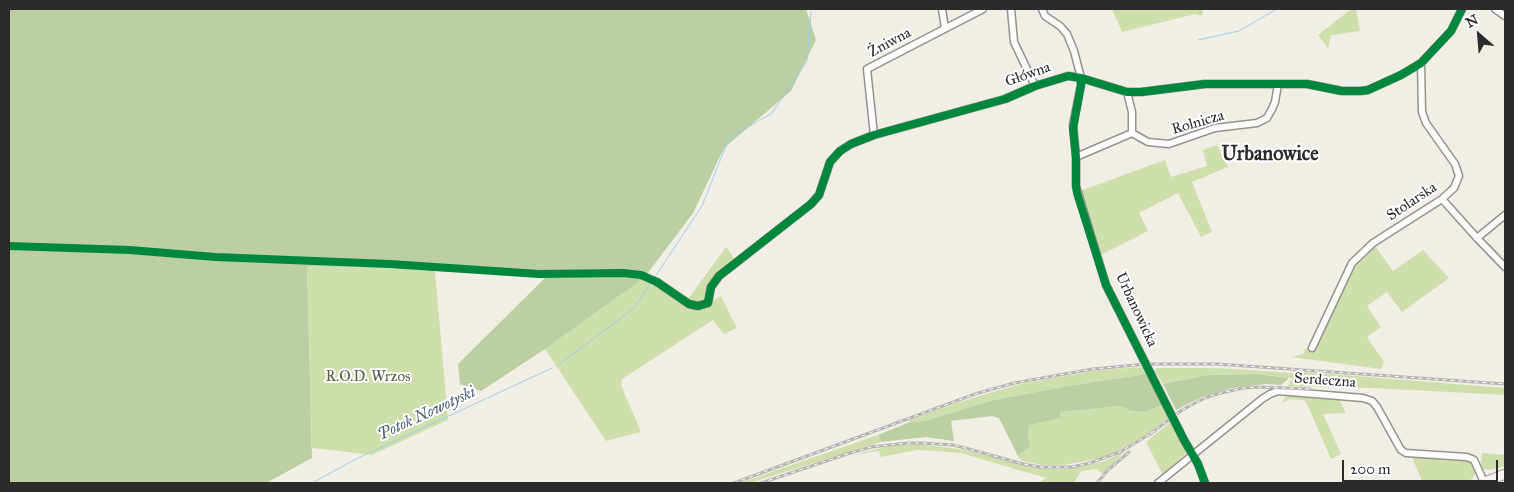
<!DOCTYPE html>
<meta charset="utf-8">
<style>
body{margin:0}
#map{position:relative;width:1514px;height:492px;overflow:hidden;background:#f1eee6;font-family:"IM FELL Great Primer",serif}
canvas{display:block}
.frame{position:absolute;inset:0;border:10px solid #2b2b2b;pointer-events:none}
.north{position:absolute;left:1454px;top:10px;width:50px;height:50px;-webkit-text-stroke:4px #fff;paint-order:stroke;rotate:333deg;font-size:14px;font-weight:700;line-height:20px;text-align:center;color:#2b2b2b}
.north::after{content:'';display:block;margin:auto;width:18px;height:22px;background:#2b2b2b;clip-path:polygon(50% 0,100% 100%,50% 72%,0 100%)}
.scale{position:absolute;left:1342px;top:460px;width:156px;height:22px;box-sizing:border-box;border:2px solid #2b2b2b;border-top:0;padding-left:6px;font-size:15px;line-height:18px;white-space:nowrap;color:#2b2b2b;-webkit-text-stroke:4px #fff;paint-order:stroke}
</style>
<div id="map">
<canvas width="1514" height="492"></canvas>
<div class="frame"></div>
<div class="north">N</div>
<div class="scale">200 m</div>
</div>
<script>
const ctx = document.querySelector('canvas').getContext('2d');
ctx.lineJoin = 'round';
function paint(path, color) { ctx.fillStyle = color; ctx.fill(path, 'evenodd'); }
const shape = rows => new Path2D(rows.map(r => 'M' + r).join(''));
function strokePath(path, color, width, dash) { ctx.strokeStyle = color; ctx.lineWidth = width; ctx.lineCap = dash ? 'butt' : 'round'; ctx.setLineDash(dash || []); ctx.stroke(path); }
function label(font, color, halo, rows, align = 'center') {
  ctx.font = font + ' "IM FELL Great Primer",serif'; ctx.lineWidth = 4; ctx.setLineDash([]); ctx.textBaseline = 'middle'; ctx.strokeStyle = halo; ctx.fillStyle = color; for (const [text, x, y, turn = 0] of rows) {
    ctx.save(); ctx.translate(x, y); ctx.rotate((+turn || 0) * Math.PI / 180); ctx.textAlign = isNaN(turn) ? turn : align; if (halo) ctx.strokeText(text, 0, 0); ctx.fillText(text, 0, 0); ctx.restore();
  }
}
paint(shape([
 [1112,9,1203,9,1202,16,1195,14,1122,32],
 [1351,9,1356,9,1360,31,1331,35,1328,48,1318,35],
 [1217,145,1228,167,1192,182,1212,232,1201,237,1178,193,1139,213,1148,231,1101,255,1080,191,1165,160,1171,177,1207,166,1203,150],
 [1375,246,1393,271,1423,250,1449,278,1402,312,1387,292,1367,306,1381,327,1367,337,1384,362,1381,369,1291,357,1303,354,1306,348,1314,352,1352,269,1361,258],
 [726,247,734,258,712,278,706,293,708,303,721,296,737,328,724,334,713,320,622,379,621,385,641,432,606,441,545,349,644,278,659,278,688,299],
 [307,266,422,269,435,271,448,420,372,455,312,448],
 [1141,367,1146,374,1068,386,994,400,924,421,910,422,909,420,963,401,1020,384,1099,370],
 [1158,368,1217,368,1293,373,1293,371,1505,388,1505,395,1373,388,1288,386,1293,378,1257,374,1208,375,1163,384,1154,370],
 [1286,395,1339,399,1346,413,1323,414,1341,454,1331,459,1306,402,1303,400,1290,399,1282,403],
 [1163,405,1168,418,1144,437,1114,453,1097,459,1063,465,1042,465,1022,461,1018,456,1030,447,1028,435,1029,424,1059,418,1059,412,1121,406,1131,411,1145,412],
 [1170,422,1186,453,1163,475,1146,442],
 [878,435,881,442,750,483,740,483],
 [918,444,965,450,1038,468,1063,469,1085,466,1105,461,1125,451,1103,474,1097,469,1081,471,1074,483,1039,483,1046,478,961,453,935,451,917,450,881,457,879,451,852,455,889,446],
 [1482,453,1505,455,1505,466,1490,470,1483,469,1481,464],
 [1413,455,1463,459,1470,463,1475,468,1476,472,1472,479,1462,483,1423,483,1413,460]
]), '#cfdfab');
paint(shape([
 [9,9,806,9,816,40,791,91,724,148,693,213,644,278,545,349,481,391,460,384,458,364,546,277,435,271,422,269,307,266,312,458,266,483,9,483],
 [1146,374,1163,405,1145,412,1131,411,1121,406,1060,412,1060,418,1029,425,1028,435,1030,447,1018,456,999,418,992,416,951,421,954,441,926,437,881,442,878,435,910,422,924,421,994,400,1068,386],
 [1257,374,1289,378,1281,385,1265,384,1232,388,1202,397,1176,410,1163,384,1208,375]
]), '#bbcfa2');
strokePath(shape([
 [1198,40,1239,31,1277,9],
 [655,277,702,206,729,138,772,113,807,61,811,12],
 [557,366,633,309,651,283],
 [312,483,356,459,552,368]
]), '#a0ccee', 1);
const street = shape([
 [942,9,945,28],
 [1011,9,1014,42,1035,86],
 [1042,9,1045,16,1060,26,1067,34,1074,51,1081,78,1081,85,1073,125,1076,157,1076,186,1106,285,1184,440,1198,464,1205,483],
 [1495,9,1505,16],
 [1127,92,1132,112,1132,133],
 [1132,133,1148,142,1169,144,1215,128,1257,123,1267,118,1272,109,1275,102,1278,84],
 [874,135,867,69,983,9],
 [1076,157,1132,133],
 [1442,199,1477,238,1505,267],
 [1477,238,1505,215],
 [657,282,689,304,698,306,708,303,711,287,719,276,811,204,819,195,830,162,840,151,851,144,874,135,1005,99,1035,86,1068,76,1081,78,1127,92,1141,92,1205,84,1307,84,1342,91,1360,91,1368,90,1401,75,1421,63,1451,31,1462,9],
 [1312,348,1352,263,1373,243,1442,199,1454,188,1459,176,1455,164,1426,123,1422,112,1421,63],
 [1158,483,1262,399,1270,394,1278,391,1363,398,1372,401,1377,407,1401,450,1406,453,1467,457,1474,460,1484,482]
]);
const secondary = shape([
 [1482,483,1505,474]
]);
strokePath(street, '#94938f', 9);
strokePath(secondary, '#94938f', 11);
strokePath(street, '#fdfcfb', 6);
strokePath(secondary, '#f6f2ed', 9);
const rail = shape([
 [1150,434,1182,410,1205,398,1217,394,1243,388,1259,387,1310,389],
 [734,483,975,394,1014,383,1093,369,1146,364,1217,364,1505,384],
 [761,483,847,454,871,447,908,443,923,443,953,445,969,449,1023,464,1040,467,1072,467,1090,463,1120,452,1155,431],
 [1097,483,1108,470,1129,452]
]);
strokePath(rail, '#b5b4b3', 3);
strokePath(rail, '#fff', 1, [4]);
strokePath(shape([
 [1081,78,1081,85,1073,129,1076,157,1076,186,1077,193,1106,285,1184,440,1198,464,1205,483],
 [9,246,130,250,215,257,390,264,539,274,623,273,641,275,657,282,689,304,698,306,708,303,711,287,719,276,811,204,819,195,830,162,840,151,851,144,874,135,1005,99,1035,86,1068,76,1081,78,1127,92,1141,92,1205,84,1307,84,1342,91,1360,91,1368,90,1401,75,1421,63,1451,31,1462,9]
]), '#00873e', 8);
label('15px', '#2b2b2b', '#fff', [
 ["Żniwna",890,43,-28],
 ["Główna",1028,75,-20],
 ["Rolnicza",1198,123,-16],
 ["Stolarska",1412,202,-34],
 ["Urbanowicka",1136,310,65],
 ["Serdeczna",1325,381,4]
]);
label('15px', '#545d43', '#fff', [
 ["R.O.D. Wrzos",368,377]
]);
label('italic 16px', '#485e71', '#fff', [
 ["Potok Nowotyski",427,414,-25]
]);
label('bold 20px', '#2b2b2b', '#fff', [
 ["Urbanowice",1270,155]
]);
</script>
